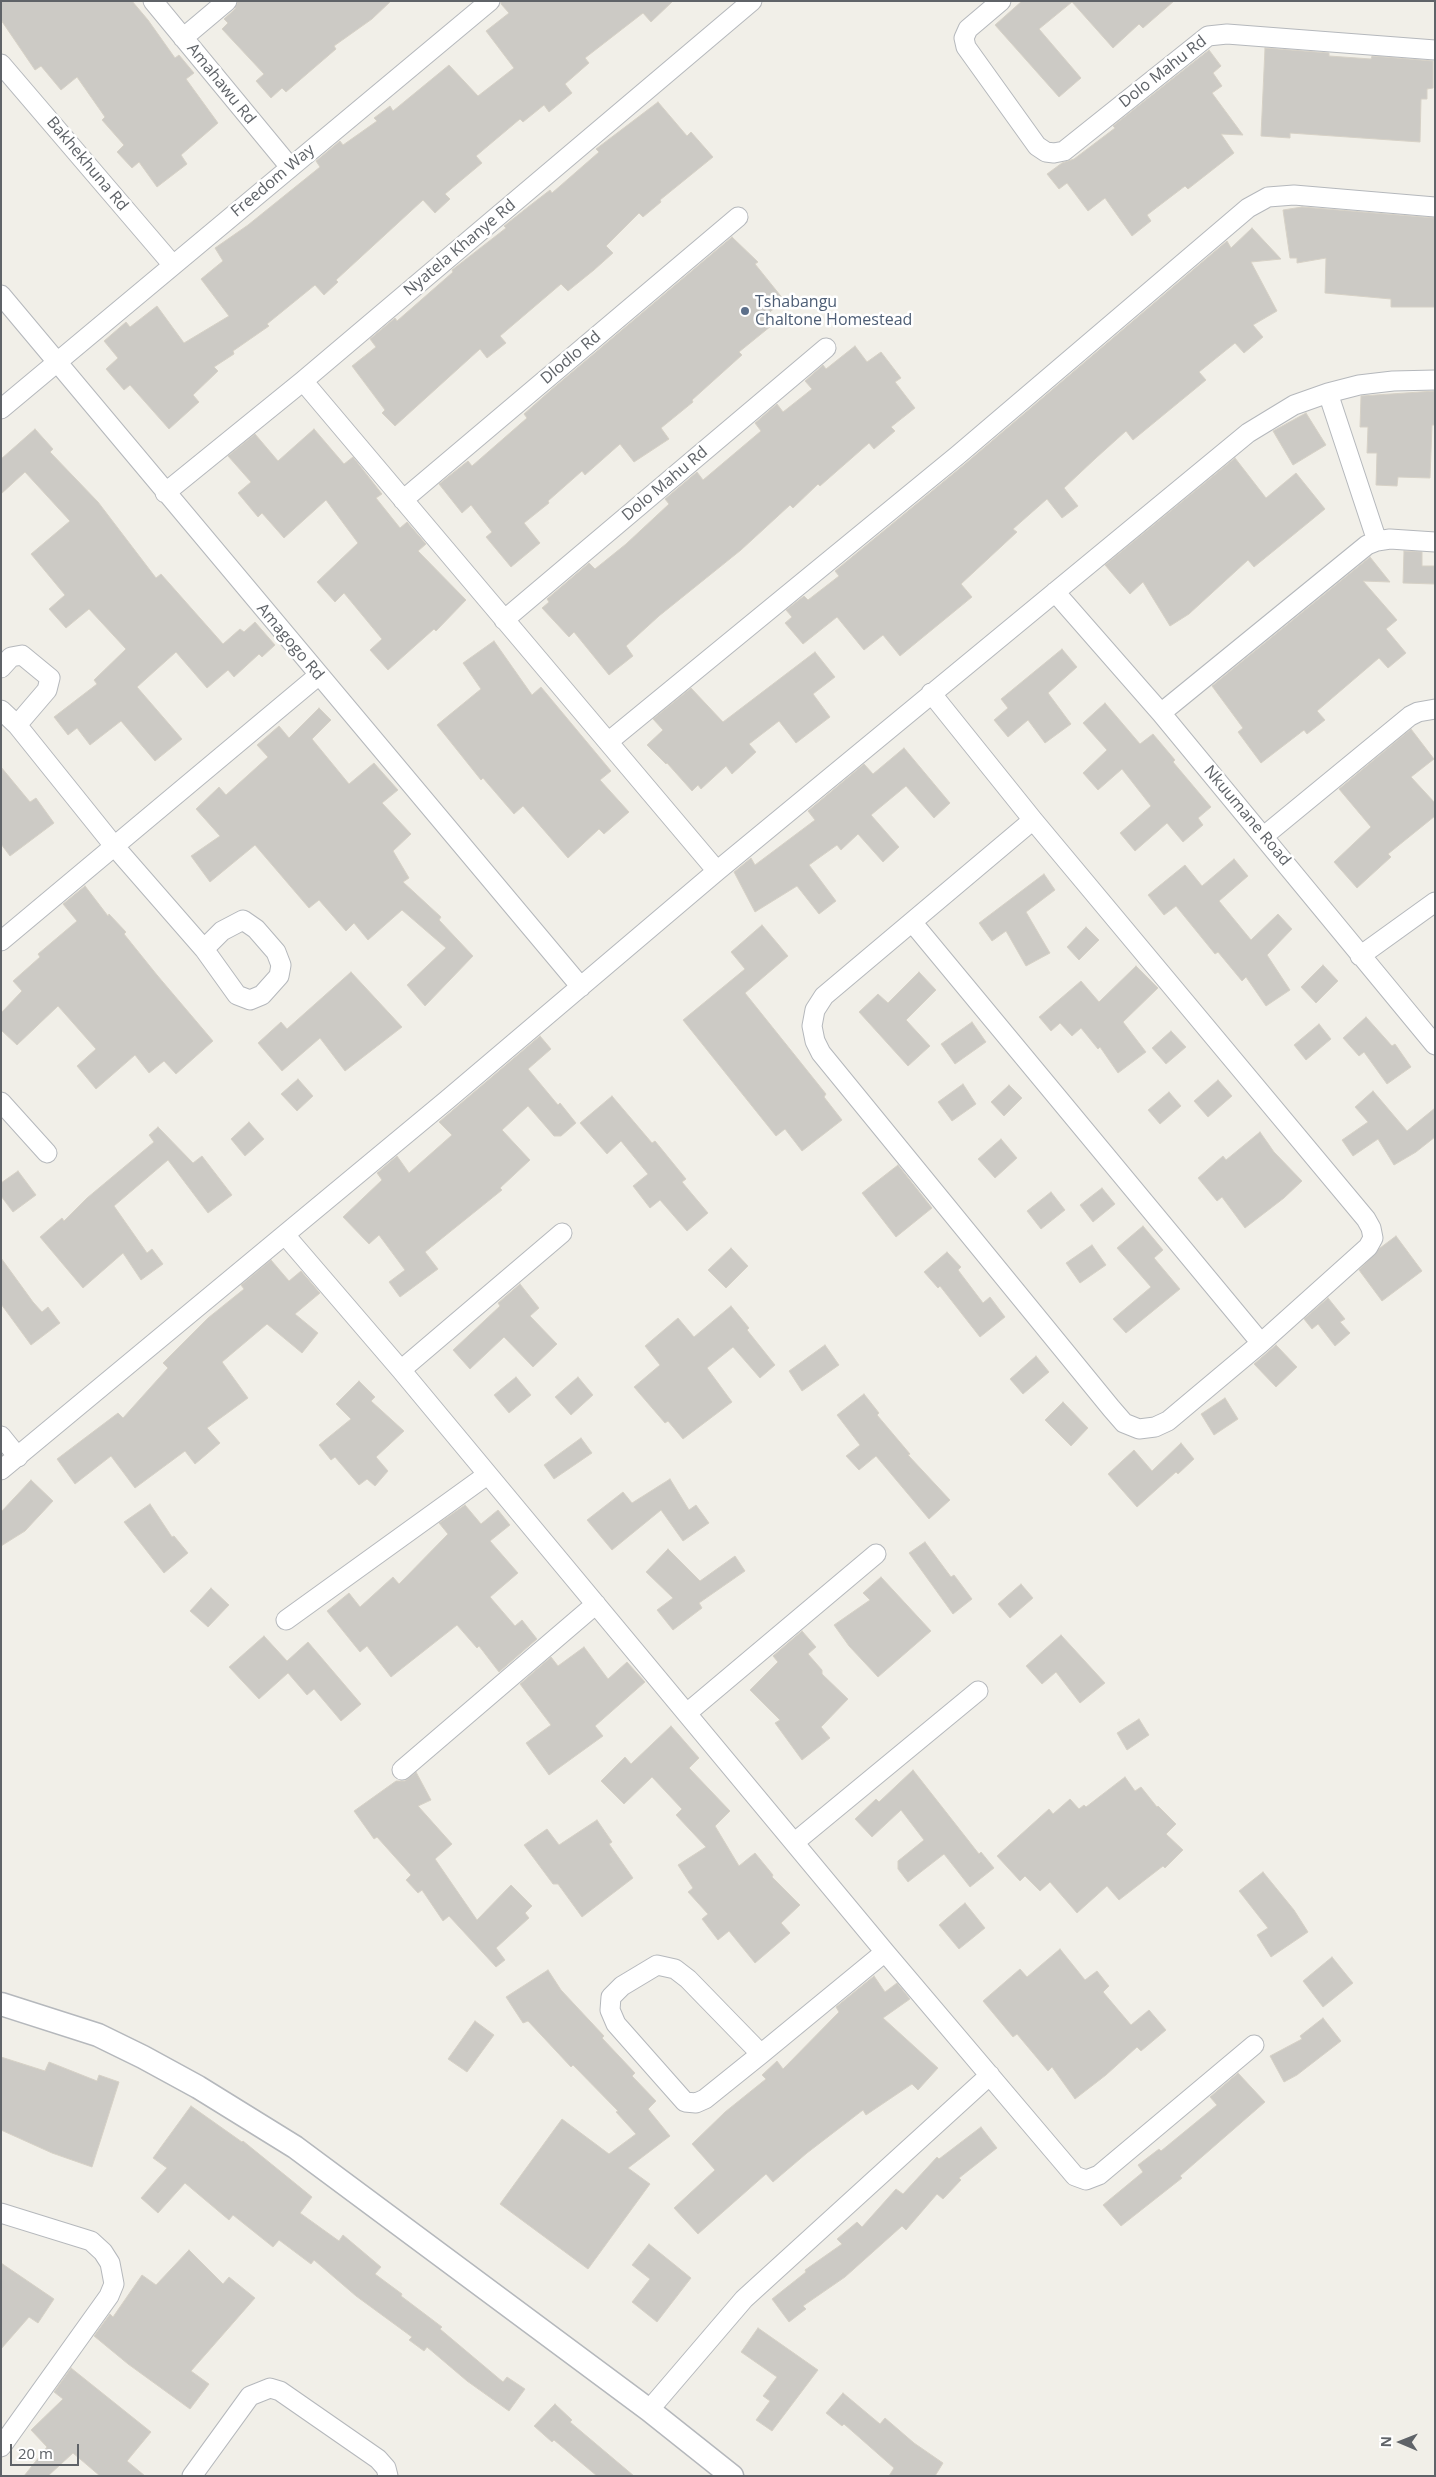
<!DOCTYPE html>
<style>
body{margin:0}
#map{position:relative;width:1436px;height:2477px;overflow:hidden;background:#f1efe8;font-family:"Open Sans",sans-serif}
canvas{display:block}
.frame{position:absolute;inset:0;border:2px solid #5f6368;pointer-events:none}
.north{position:absolute;left:1376px;top:2417px;width:50px;height:50px;-webkit-text-stroke:4px #fff;paint-order:stroke;rotate:271deg;font-size:14px;font-weight:700;line-height:20px;text-align:center;color:#5f6368}
.north::after{content:'';display:block;margin:auto;width:18px;height:22px;background:#5f6368;clip-path:polygon(50% 0,100% 100%,50% 72%,0 100%)}
.scale{position:absolute;left:10px;top:2444px;width:69px;height:22px;box-sizing:border-box;border:2px solid #5f6368;border-top:0;padding-left:6px;font-size:15px;line-height:18px;white-space:nowrap;color:#5f6368;-webkit-text-stroke:4px #fff;paint-order:stroke}
</style>
<div id="map">
<canvas width="1436" height="2477"></canvas>
<div class="frame"></div>
<div class="north">N</div>
<div class="scale">20 m</div>
</div>
<script>
const ctx = document.querySelector('canvas').getContext('2d');
ctx.lineJoin = 'round';
function paint(path, color) { ctx.fillStyle = color; ctx.fill(path, 'evenodd'); }
const shape = rows => new Path2D(rows.map(r => 'M' + r).join(''));
function strokePath(path, color, width, dash) { ctx.strokeStyle = color; ctx.lineWidth = width; ctx.lineCap = dash ? 'butt' : 'round'; ctx.setLineDash(dash || []); ctx.stroke(path); }
function label(font, color, halo, rows, align = 'center') {
  ctx.font = font + ' "Open Sans",sans-serif'; ctx.lineWidth = 5; ctx.setLineDash([]); ctx.textBaseline = 'middle'; ctx.strokeStyle = halo; ctx.fillStyle = color; for (const [text, x, y, turn = 0] of rows) {
    ctx.save(); ctx.translate(x, y); ctx.rotate((+turn || 0) * Math.PI / 180); ctx.textAlign = isNaN(turn) ? turn : align; if (halo) ctx.strokeText(text, 0, 0); ctx.fillText(text, 0, 0); ctx.restore();
  }
}
const building = shape([
 [1,1,132,1,148,20,175,58,179,55,194,73,186,79,218,123,181,155,187,164,157,187,139,162,132,168,117,152,124,145,102,120,105,117,77,77,61,90,41,66,35,70,1,20,1,1],
 [238,1,391,1,372,19,334,46,336,49,286,92,282,88,271,98,256,81,264,74,222,29,228,23,224,19,235,9,238,1],
 [501,1,673,1,651,22,643,13,585,58,589,63,565,84,572,93,549,112,544,105,523,122,520,119,476,156,482,163,445,194,450,199,435,213,423,200,336,280,338,282,324,295,315,285,267,324,269,326,233,351,234,354,214,367,218,371,193,395,199,402,169,429,130,385,124,390,106,369,118,358,104,341,126,322,130,327,157,306,184,343,229,316,201,279,223,261,215,248,248,225,320,167,316,161,340,141,343,145,377,121,374,118,390,106,393,111,449,65,478,96,514,68,486,31,509,13,501,4,501,1],
 [1022,1,1174,1,1143,28,1139,24,1113,48,1072,2,1039,29,1081,78,1059,97,995,25,1022,1],
 [1265,48,1329,53,1329,56,1371,59,1372,56,1433,61,1433,88,1427,89,1427,99,1421,99,1420,142,1290,133,1290,138,1261,136,1265,48],
 [1209,50,1221,66,1213,73,1222,86,1212,93,1243,135,1221,134,1234,153,1188,189,1185,186,1147,215,1151,221,1132,236,1105,198,1088,211,1067,183,1059,189,1047,174,1062,163,1074,159,1115,128,1113,126,1209,50],
 [658,102,687,136,691,132,713,157,660,200,661,202,643,217,639,213,606,246,613,253,594,270,568,291,561,284,500,336,506,343,487,358,480,349,395,426,382,413,385,410,352,366,376,347,370,339,395,318,397,321,453,272,452,270,506,228,504,226,528,207,550,190,552,193,599,152,596,149,658,102],
 [1302,207,1435,218,1435,307,1391,307,1391,299,1325,293,1326,258,1297,263,1297,258,1290,258,1283,210,1302,207],
 [1252,228,1281,259,1251,262,1277,311,1253,325,1263,337,1244,353,1235,343,1199,372,1206,380,1133,440,1126,431,1096,458,1064,488,1078,506,1062,518,1047,499,1013,529,1017,532,961,584,972,597,900,656,883,635,864,650,837,617,803,644,785,623,792,617,786,610,804,596,808,600,839,576,835,571,965,464,1227,241,1231,248,1252,228],
 [732,237,758,262,755,264,784,300,764,317,771,326,739,352,742,355,692,400,693,402,661,428,669,439,634,462,620,444,585,475,582,471,548,501,549,503,524,523,540,543,511,567,486,537,492,532,471,505,462,513,439,484,468,461,472,466,527,418,524,414,551,390,732,237],
 [855,346,867,362,881,352,901,378,895,382,915,408,891,427,895,431,874,449,869,443,820,486,818,484,793,508,790,505,741,550,659,616,626,646,633,656,609,675,574,632,569,637,542,608,549,602,547,599,589,563,595,569,626,544,669,504,665,499,697,472,703,480,761,431,755,423,777,404,783,412,812,389,805,381,823,365,826,369,855,346],
 [1435,391,1435,425,1432,425,1430,478,1398,477,1397,486,1376,485,1377,453,1367,453,1368,427,1360,427,1361,396,1435,391],
 [1306,413,1326,445,1293,465,1273,431,1306,413],
 [35,429,53,449,50,452,98,502,156,578,161,574,223,644,240,629,244,632,255,622,275,645,262,657,259,654,234,677,228,670,207,688,176,652,137,687,182,739,155,761,121,721,90,745,77,728,68,735,54,717,97,684,94,680,126,649,89,609,66,628,49,609,65,595,31,554,70,521,25,472,1,494,1,459,35,429],
 [314,429,344,464,353,457,382,494,376,498,400,528,407,522,426,544,418,551,466,600,436,631,434,629,388,670,370,650,382,639,344,593,335,602,317,582,358,543,326,500,284,538,262,513,258,517,238,493,251,482,228,456,255,434,278,461,314,429],
 [1235,458,1266,498,1296,473,1325,509,1254,567,1248,560,1189,614,1170,626,1143,582,1130,594,1105,565,1235,458],
 [1404,551,1422,552,1422,566,1435,566,1435,584,1403,583,1404,551],
 [1370,557,1390,582,1363,581,1397,620,1386,629,1406,653,1388,668,1379,658,1317,711,1325,720,1307,734,1304,730,1261,763,1238,732,1243,728,1212,686,1370,557],
 [494,641,532,695,541,687,611,771,600,780,629,812,604,834,599,829,568,858,523,806,514,814,483,778,481,780,437,725,481,689,463,663,494,641],
 [1062,649,1077,667,1048,693,1071,724,1045,743,1028,720,1008,737,994,720,1008,708,1001,699,1062,649],
 [815,652,835,677,813,694,830,717,796,743,779,721,749,744,756,752,732,774,726,766,701,789,698,785,692,791,667,763,666,764,647,745,663,730,653,719,691,688,723,722,815,652],
 [1105,703,1140,744,1153,734,1175,760,1173,762,1211,807,1198,818,1203,825,1183,842,1167,823,1135,851,1120,833,1151,806,1122,769,1098,790,1083,773,1107,750,1083,723,1105,703],
 [319,708,331,720,312,739,349,784,374,763,398,790,382,803,411,834,393,851,409,878,403,882,441,917,439,920,473,956,425,1006,407,985,446,948,402,910,368,940,354,923,346,931,319,900,309,908,255,845,210,882,191,856,220,836,196,809,219,787,226,795,268,757,257,745,279,726,289,738,319,708],
 [1411,729,1434,759,1411,777,1435,803,1435,816,1388,854,1391,857,1357,888,1334,862,1371,827,1339,789,1411,729],
 [904,748,950,803,934,818,906,786,871,815,899,847,883,862,858,834,841,850,837,845,809,865,836,901,819,914,797,886,755,912,734,872,751,858,755,865,815,820,808,811,864,764,873,774,904,748],
 [1,767,30,802,36,798,54,823,10,856,1,844,1,767],
 [1234,859,1248,876,1219,901,1251,940,1278,914,1292,929,1267,955,1290,990,1266,1006,1246,977,1242,981,1218,952,1215,954,1176,906,1164,915,1148,895,1185,865,1202,886,1234,859],
 [1044,874,1055,890,1026,912,1050,953,1026,966,1006,931,992,941,979,923,1044,874],
 [85,886,108,916,109,914,126,932,124,934,157,975,213,1041,176,1074,164,1061,149,1073,135,1055,96,1089,77,1066,96,1049,58,1006,17,1045,1,1030,1,1013,22,991,13,981,40,957,38,954,77,921,63,904,85,886],
 [762,925,788,956,745,993,826,1094,824,1097,842,1120,802,1151,785,1129,776,1136,683,1020,745,969,731,952,762,925],
 [1086,927,1099,940,1079,960,1067,947,1086,927],
 [1323,965,1338,981,1316,1003,1301,987,1323,965],
 [1136,966,1158,988,1123,1022,1146,1052,1118,1073,1100,1047,1098,1049,1081,1028,1072,1036,1060,1023,1051,1031,1039,1017,1081,981,1099,1002,1136,966],
 [351,972,402,1027,345,1071,320,1038,282,1071,258,1043,281,1022,287,1029,351,972],
 [919,972,936,990,906,1020,930,1046,908,1066,859,1012,878,994,888,1003,919,972],
 [1366,1017,1392,1046,1395,1044,1411,1067,1387,1084,1364,1052,1359,1056,1343,1038,1366,1017],
 [972,1022,986,1042,955,1064,941,1044,972,1022],
 [1319,1024,1331,1039,1306,1060,1294,1045,1319,1024],
 [1171,1031,1186,1047,1166,1064,1152,1048,1171,1031],
 [540,1036,551,1049,528,1069,558,1105,560,1103,576,1123,561,1136,554,1136,528,1106,502,1130,530,1160,500,1188,502,1190,425,1252,438,1269,400,1297,389,1282,405,1270,379,1235,369,1244,343,1217,382,1180,377,1173,397,1156,409,1173,452,1135,439,1122,540,1036],
 [298,1079,313,1096,297,1111,281,1094,298,1079],
 [1218,1080,1232,1096,1208,1117,1194,1101,1218,1080],
 [963,1084,976,1104,952,1121,938,1102,963,1084],
 [1009,1085,1022,1098,1004,1116,991,1102,1009,1085],
 [1373,1091,1407,1131,1435,1108,1435,1137,1416,1152,1394,1165,1378,1139,1353,1156,1342,1140,1368,1122,1355,1107,1373,1091],
 [1169,1092,1181,1106,1160,1124,1148,1110,1169,1092],
 [612,1096,652,1143,655,1141,686,1179,682,1182,708,1213,687,1231,660,1200,650,1208,633,1186,648,1174,621,1141,607,1154,580,1123,612,1096],
 [249,1122,264,1139,245,1156,231,1139,249,1122],
 [158,1127,193,1163,202,1156,232,1195,208,1213,168,1160,114,1206,147,1253,152,1249,163,1264,141,1280,123,1253,83,1288,40,1237,62,1218,64,1221,87,1198,154,1142,149,1135,158,1127],
 [1260,1132,1274,1152,1302,1181,1284,1198,1245,1228,1222,1197,1217,1201,1198,1178,1223,1156,1226,1160,1260,1132],
 [1001,1139,1017,1158,995,1178,978,1159,1001,1139],
 [898,1165,932,1208,896,1237,862,1193,898,1165],
 [18,1171,36,1195,13,1212,1,1196,1,1183,18,1171],
 [1102,1188,1115,1204,1093,1222,1080,1205,1102,1188],
 [1051,1192,1065,1210,1041,1229,1027,1211,1051,1192],
 [1143,1226,1163,1250,1154,1258,1180,1289,1126,1333,1113,1319,1151,1287,1117,1248,1143,1226],
 [1396,1236,1422,1271,1382,1301,1359,1270,1380,1248,1396,1236],
 [1092,1245,1106,1265,1080,1283,1066,1263,1092,1245],
 [731,1248,748,1266,726,1288,708,1270,731,1248],
 [947,1252,961,1267,958,1270,983,1303,990,1297,1005,1317,980,1337,940,1286,938,1288,924,1272,947,1252],
 [1,1258,33,1302,42,1312,48,1307,60,1323,31,1345,1,1304,1,1258],
 [271,1260,289,1281,301,1271,320,1293,295,1314,318,1333,302,1353,267,1324,222,1362,248,1398,207,1428,220,1443,195,1464,185,1451,135,1488,111,1456,75,1484,57,1459,118,1413,123,1418,168,1368,163,1363,208,1318,244,1289,241,1285,271,1260],
 [520,1284,539,1308,530,1316,557,1344,533,1367,504,1337,470,1369,453,1350,500,1306,498,1303,520,1284],
 [1328,1298,1345,1319,1340,1322,1350,1333,1335,1346,1318,1324,1312,1329,1304,1319,1328,1298],
 [731,1306,749,1328,747,1330,775,1365,760,1378,733,1347,707,1368,732,1402,683,1439,668,1421,665,1423,634,1387,660,1365,645,1346,678,1318,694,1337,731,1306],
 [825,1345,839,1365,802,1391,789,1371,825,1345],
 [1276,1345,1297,1367,1276,1387,1254,1364,1276,1345],
 [1036,1356,1049,1372,1023,1394,1010,1379,1036,1356],
 [516,1377,531,1395,509,1413,494,1395,516,1377],
 [578,1377,593,1395,571,1415,555,1397,578,1377],
 [359,1381,375,1397,371,1401,404,1431,376,1457,388,1471,375,1486,367,1479,359,1485,335,1457,331,1460,319,1445,351,1419,336,1404,359,1381],
 [864,1394,879,1413,877,1415,910,1454,908,1455,950,1500,929,1519,876,1456,859,1470,846,1456,860,1445,837,1415,864,1394],
 [1225,1398,1238,1419,1214,1435,1201,1414,1225,1398],
 [1063,1402,1088,1428,1071,1446,1045,1420,1063,1402],
 [581,1438,592,1453,554,1479,544,1465,581,1438],
 [1181,1443,1194,1459,1178,1474,1176,1472,1137,1507,1108,1474,1134,1450,1152,1471,1181,1443],
 [670,1479,689,1510,696,1505,709,1523,683,1541,661,1510,612,1550,587,1520,623,1492,632,1503,670,1479],
 [31,1480,53,1501,25,1531,1,1546,1,1512,31,1480],
 [150,1504,172,1537,174,1536,188,1553,164,1573,124,1522,150,1504],
 [465,1505,481,1524,498,1510,510,1525,490,1541,518,1573,490,1597,515,1626,522,1620,537,1639,499,1672,479,1646,477,1648,457,1625,391,1677,367,1646,360,1652,327,1611,349,1593,360,1607,393,1577,399,1584,448,1534,439,1523,465,1505],
 [925,1542,951,1577,954,1575,972,1599,953,1614,909,1553,925,1542],
 [668,1549,700,1581,735,1556,745,1571,699,1603,702,1608,673,1630,657,1610,673,1598,646,1572,668,1549],
 [881,1577,931,1631,878,1677,849,1646,834,1625,870,1600,863,1593,881,1577],
 [1021,1584,1033,1598,1010,1618,998,1604,1021,1584],
 [211,1588,229,1605,208,1627,190,1611,211,1588],
 [802,1631,816,1647,808,1654,822,1670,822,1674,848,1699,821,1727,830,1738,802,1760,775,1723,780,1720,750,1690,778,1662,773,1656,802,1631],
 [1061,1635,1105,1683,1080,1703,1056,1672,1042,1684,1026,1666,1061,1635],
 [264,1636,287,1661,308,1642,361,1704,341,1721,314,1689,307,1695,288,1673,259,1699,229,1667,264,1636],
 [584,1647,608,1679,627,1662,645,1682,595,1726,603,1736,549,1775,526,1743,551,1725,520,1684,551,1657,558,1666,584,1647],
 [1139,1719,1149,1735,1127,1750,1117,1733,1139,1719],
 [671,1726,699,1758,689,1768,730,1811,715,1826,739,1866,755,1853,773,1875,772,1877,800,1905,781,1923,790,1933,755,1963,729,1931,718,1940,702,1919,708,1914,688,1892,693,1888,678,1865,706,1847,676,1815,682,1809,652,1777,624,1804,601,1781,625,1757,631,1764,671,1726],
 [913,1770,979,1854,981,1852,994,1868,970,1887,944,1854,908,1882,898,1869,898,1861,924,1840,901,1810,872,1837,855,1819,876,1799,879,1802,913,1770],
 [416,1772,431,1800,418,1806,452,1844,435,1859,477,1920,511,1885,532,1906,525,1913,529,1918,496,1948,505,1960,496,1967,449,1916,443,1921,422,1890,418,1893,406,1880,411,1875,377,1837,374,1839,354,1811,396,1781,405,1781,416,1772],
 [1125,1777,1135,1791,1141,1787,1157,1807,1158,1806,1176,1824,1166,1834,1183,1850,1165,1868,1163,1866,1119,1900,1107,1886,1077,1913,1050,1882,1040,1891,1025,1876,1020,1881,997,1856,1049,1809,1053,1814,1070,1799,1079,1809,1084,1805,1086,1807,1125,1777],
 [597,1820,612,1842,609,1844,633,1878,582,1917,558,1884,553,1884,524,1845,547,1829,559,1845,597,1820],
 [1263,1872,1294,1910,1308,1932,1271,1957,1257,1935,1268,1928,1239,1891,1263,1872],
 [965,1903,985,1928,959,1949,939,1925,965,1903],
 [1060,1949,1085,1980,1097,1971,1109,1986,1103,1992,1131,2025,1149,2010,1166,2030,1141,2051,1137,2047,1106,2075,1075,2099,1052,2067,1048,2071,1017,2034,1013,2037,983,2001,1020,1969,1027,1977,1060,1949],
 [1332,1957,1353,1983,1323,2007,1303,1981,1332,1957],
 [548,1970,561,1990,604,2036,602,2038,635,2073,632,2076,656,2101,648,2109,670,2136,628,2168,650,2184,588,2269,500,2204,562,2119,609,2154,636,2134,616,2112,618,2111,573,2065,571,2067,528,2021,523,2023,506,1997,548,1970],
 [874,1976,885,1992,897,1983,910,1999,883,2018,938,2068,918,2090,912,2084,866,2115,863,2110,807,2153,773,2182,766,2174,698,2234,674,2208,715,2170,692,2144,725,2112,766,2079,762,2075,777,2061,783,2069,839,2012,836,2007,874,1976],
 [1323,2018,1341,2041,1297,2075,1284,2082,1270,2056,1302,2039,1300,2036,1323,2018],
 [475,2021,494,2035,467,2072,448,2059,475,2021],
 [1,2057,45,2071,49,2062,97,2081,99,2075,119,2082,92,2167,52,2153,1,2130,1,2057],
 [1238,2073,1265,2102,1180,2176,1182,2178,1121,2226,1103,2205,1143,2172,1138,2165,1159,2149,1161,2151,1217,2105,1210,2097,1238,2073],
 [191,2106,242,2142,243,2141,312,2197,300,2213,339,2241,343,2235,381,2267,375,2274,402,2294,401,2296,442,2327,440,2329,503,2382,507,2377,525,2389,509,2411,467,2381,427,2347,424,2351,409,2340,412,2337,356,2296,314,2260,311,2264,279,2240,273,2247,233,2215,229,2220,185,2183,158,2213,141,2198,167,2168,153,2158,191,2106],
 [981,2127,997,2148,959,2178,961,2180,943,2199,937,2194,906,2230,902,2226,845,2277,803,2306,806,2309,789,2322,772,2299,806,2272,805,2270,842,2244,837,2239,857,2222,862,2227,896,2189,903,2194,937,2157,939,2159,981,2127],
 [649,2244,691,2278,657,2322,632,2302,650,2279,632,2265,649,2244],
 [189,2250,223,2284,229,2277,255,2298,191,2371,209,2384,190,2409,128,2364,94,2336,110,2314,113,2317,142,2275,156,2285,189,2250],
 [1,2263,54,2299,38,2323,29,2317,1,2349,1,2263],
 [758,2328,818,2370,772,2431,756,2420,770,2401,763,2396,777,2377,741,2352,758,2328],
 [71,2368,151,2432,127,2461,145,2476,100,2476,73,2453,48,2476,24,2476,47,2447,31,2430,63,2399,54,2392,71,2368],
 [843,2393,880,2424,885,2418,914,2443,943,2463,935,2476,889,2476,894,2468,844,2424,842,2426,826,2413,843,2393],
 [555,2404,572,2420,570,2422,634,2476,597,2476,554,2440,552,2442,534,2426,555,2404]
]);
paint(building, '#cccac5');
strokePath(building, '#d6d1c6', 1);
const minor = shape([
 [153,1,290,167],
 [1001,1,968,29,964,38,966,47,1037,146,1046,152,1054,153,1064,151,1208,36,1227,34,1435,50],
 [183,38,227,1],
 [1,64,172,264],
 [1,295,581,987],
 [303,381,717,871],
 [1328,393,1377,541],
 [1,409,490,1],
 [165,493,303,381,752,1],
 [403,500,738,217],
 [1055,592,1161,713,1435,1045],
 [504,620,826,348],
 [1,668,11,657,22,655,50,678,47,690,17,725],
 [931,693,1033,820,1366,1219,1371,1228,1373,1238,1368,1247,1261,1343,1168,1421,1155,1427,1139,1429,1124,1423,1111,1408,821,1053,815,1041,812,1026,815,1010,824,996,1033,820],
 [1,710,17,725,115,847,204,949,237,995,250,1000,262,995,279,976,281,965,276,952,256,929,243,920,222,931,204,949],
 [1161,713,1367,545,1377,541,1390,539,1435,542],
 [608,742,958,455,1248,208,1268,197,1294,195,1435,207],
 [1264,836,1410,716,1418,712,1435,709],
 [912,922,1261,1343],
 [1,941,319,675],
 [1360,956,1435,902],
 [1,1102,47,1153],
 [285,1235,401,1370,885,1952,1075,2176,1086,2180,1099,2175,1254,2045],
 [401,1370,562,1233],
 [1,1436,18,1457],
 [1,1470,447,1100,717,871,1248,433,1294,405,1328,393,1359,385,1393,381,1435,380],
 [286,1620,487,1475],
 [687,1713,876,1554],
 [402,1770,596,1604],
 [795,1842,978,1691],
 [761,2054,688,1979,675,1969,657,1965,622,1986,611,1997,610,2010,616,2024,685,2102,696,2103,705,2099,761,2054,885,1952],
 [1,2213,91,2241,103,2252,110,2263,114,2284,109,2296,1,2447],
 [649,2410,744,2299,990,2075],
 [192,2476,250,2396,270,2388,280,2391,378,2459,386,2468,388,2476]
]);
const tertiary = shape([
 [1,2004,98,2035,143,2057,198,2087,295,2147,649,2410,732,2476]
]);
strokePath(minor, '#b5b8bc', 21);
strokePath(tertiary, '#b5b8bc', 25);
strokePath(minor, '#fff', 19);
strokePath(tertiary, '#fff', 22);
for (const [x, y, r, color] of [
 [745,311,5,"#5c6f8a"]
]) { const dot = new Path2D(); dot.arc(x, y, r, 0, 2 * Math.PI); ctx.fillStyle = color; ctx.fill(dot); strokePath(dot, '#fff', 2); }
label('16px', '#5f6368', '#fff', [
 ["Dolo Mahu Rd",1163,72,-38],
 ["Amahawu Rd",221,84,51],
 ["Bakhekhuna Rd",87,164,50],
 ["Freedom Way",273,181,-40],
 ["Nyatela Khanye Rd",460,248,-40],
 ["Dlodlo Rd",571,358,-40],
 ["Dolo Mahu Rd",665,484,-40],
 ["Amagogo Rd",290,642,50],
 ["Nkuumane Road",1247,816,50]
]);
label('16px', '#4e5e75', '#fff', [
 ["Tshabangu",755,302],
 ["Chaltone Homestead",755,320]
], 'left');
</script>
